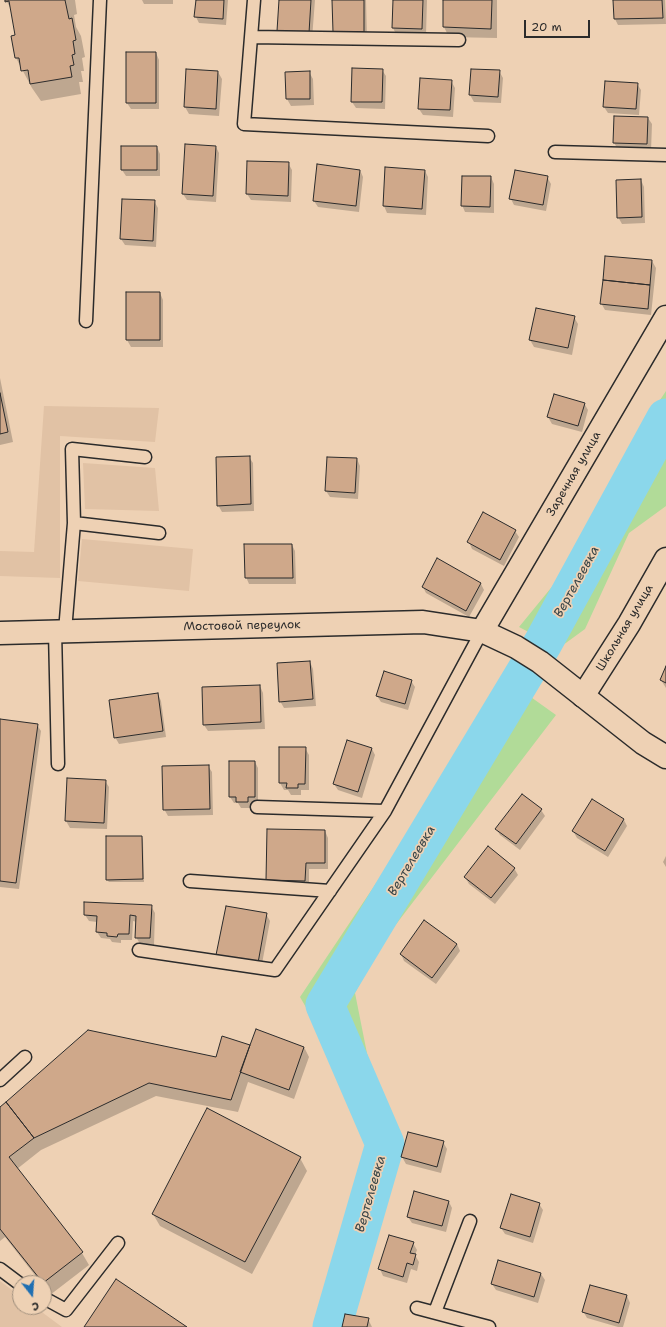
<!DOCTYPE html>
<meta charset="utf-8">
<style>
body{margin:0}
#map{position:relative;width:666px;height:1327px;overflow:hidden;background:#eed1b4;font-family:"Shantell Sans",sans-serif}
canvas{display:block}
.north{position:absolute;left:12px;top:1275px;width:40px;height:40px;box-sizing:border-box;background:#eed1b4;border:1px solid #a08f7d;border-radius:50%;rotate:163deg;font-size:11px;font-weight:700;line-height:16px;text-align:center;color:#2b2b2b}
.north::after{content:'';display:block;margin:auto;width:14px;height:18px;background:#1f6fb2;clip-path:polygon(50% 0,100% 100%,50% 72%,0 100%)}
.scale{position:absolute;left:524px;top:20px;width:66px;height:18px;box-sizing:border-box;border:2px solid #2b2b2b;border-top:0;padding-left:5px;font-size:12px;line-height:14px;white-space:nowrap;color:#2b2b2b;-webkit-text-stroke:3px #eed1b4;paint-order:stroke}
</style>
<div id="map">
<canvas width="666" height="1327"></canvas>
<div class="north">С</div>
<div class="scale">20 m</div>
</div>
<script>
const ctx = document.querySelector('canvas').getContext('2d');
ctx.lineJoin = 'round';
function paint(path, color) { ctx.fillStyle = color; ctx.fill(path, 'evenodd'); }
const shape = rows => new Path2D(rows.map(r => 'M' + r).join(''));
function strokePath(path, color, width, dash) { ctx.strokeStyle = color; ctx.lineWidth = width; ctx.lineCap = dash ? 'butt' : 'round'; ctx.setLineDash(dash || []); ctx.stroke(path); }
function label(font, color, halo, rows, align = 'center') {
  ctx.font = font + ' "Shantell Sans",sans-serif'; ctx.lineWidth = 3.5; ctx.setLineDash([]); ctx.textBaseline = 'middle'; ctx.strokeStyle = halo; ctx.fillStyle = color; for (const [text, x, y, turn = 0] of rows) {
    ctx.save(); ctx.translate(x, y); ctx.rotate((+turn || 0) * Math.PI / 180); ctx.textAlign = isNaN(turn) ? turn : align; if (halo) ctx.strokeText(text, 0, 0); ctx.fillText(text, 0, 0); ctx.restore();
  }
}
paint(shape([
 [44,406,159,408,155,442,60,436,60,578,0,576,0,551,34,552],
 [83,463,155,468,159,511,85,509],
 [82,539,193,549,189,591,78,581],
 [0,1281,20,1296,20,1307,35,1307,62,1327,0,1327]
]), '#e1c2a5');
paint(shape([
 [666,391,666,506,629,533,585,629,559,648,519,627,573,561,638,433],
 [507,680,556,715,381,944,355,993,385,1144,300,997,417,822]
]), '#b1db98');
paint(shape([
 [6,0,75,0,77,14,74,15,76,27,81,36,85,57,82,58,84,71,81,71,83,82,79,82,81,94,41,101,32,88,16,58,12,36,16,36,12,11],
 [142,0,173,0,173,4,144,4],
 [197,0,228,0,226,25,199,23,196,17],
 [280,0,315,0,312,39,282,37,278,31],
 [333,0,366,0,367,38,337,38,334,31],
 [394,0,427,0,426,35,396,34,393,28],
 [444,0,497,0,497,38,449,37,444,27],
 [614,0,665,0,666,24,618,25,615,19],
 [156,53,159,60,159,109,131,109,127,103],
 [382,70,386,76,385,109,356,108,352,102],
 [472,70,499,71,503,78,501,103,474,102,470,95],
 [218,72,222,79,219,116,189,114,185,107],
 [309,72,313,79,314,105,291,106,287,99,286,73],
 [451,81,455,88,453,117,423,115,419,109],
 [637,84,641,90,639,115,608,113,604,107],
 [648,118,652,124,651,151,618,149,614,143],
 [157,147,160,154,160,176,126,176,122,170],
 [216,147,219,153,216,202,187,200,183,194],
 [288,163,292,170,291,202,251,200,247,194],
 [360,170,363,177,359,212,318,207,314,201],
 [425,171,428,177,426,215,387,213,384,206],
 [491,177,494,184,494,213,465,212,462,205],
 [547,177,551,184,546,211,514,205,511,199],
 [641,180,644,187,645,223,622,224,618,217],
 [154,201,158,208,156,247,125,245,121,239],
 [652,261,656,268,651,315,605,310,601,303],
 [127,293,160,293,163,300,163,347,131,347,127,340],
 [574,317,578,324,572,355,534,347,530,340],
 [0,378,13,442,0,445],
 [584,403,588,410,582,432,552,424,548,417],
 [249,457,253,463,254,511,222,512,218,505],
 [357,459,360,466,358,499,330,497,326,491],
 [515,531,519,537,504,566,472,549,469,542],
 [292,545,295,551,296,584,249,584,246,577],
 [481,584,484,590,469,617,426,593,423,587],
 [310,662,313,669,316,706,284,708,280,701],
 [666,668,666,688,661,680],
 [411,681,415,687,408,710,381,702,377,696],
 [260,686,263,693,265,729,208,731,204,725],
 [158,694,161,701,166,737,119,744,115,737],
 [0,720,37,725,41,731,19,889,0,887],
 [280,748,305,748,309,755,309,790,301,790,301,795,291,795,288,790,284,790,280,783],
 [372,749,375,755,362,798,338,790,334,784],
 [255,762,258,768,258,803,251,803,251,808,241,808,238,803,234,803,230,797],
 [208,766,212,772,213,815,168,816,164,809],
 [105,781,109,787,107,829,70,828,66,821],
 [592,801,624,820,627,826,608,857,577,838,573,831],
 [541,810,545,816,520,850,500,835,496,829],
 [325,831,328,838,328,869,309,869,309,887,271,886,267,880],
 [142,837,143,840,144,882,109,882,107,880],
 [666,856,666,867,663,862],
 [514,868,518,875,495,904,469,884,465,877],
 [151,906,155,913,154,945,140,944,136,937,137,922,133,921,132,940,121,940,121,943,112,942,110,939,101,938,97,932,97,922,89,921,85,915],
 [266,914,270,921,261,969,221,961,217,955],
 [457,944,460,951,436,984,404,961,401,954],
 [250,1046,251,1047,304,1047,309,1057,294,1099,248,1082,238,1112,156,1096,41,1150,17,1169,82,1253,89,1265,50,1295,44,1287,44,1283,41,1283,5,1237,0,1241,0,1108,217,1058],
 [443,1142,447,1149,441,1173,406,1164,402,1157],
 [300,1158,307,1171,252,1274,160,1226,153,1214],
 [449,1202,452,1208,446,1232,412,1223,408,1217],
 [539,1204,543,1210,533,1243,505,1234,501,1228],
 [413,1243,417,1250,415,1255,419,1262,417,1271,411,1269,407,1283,383,1276,380,1269],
 [541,1274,545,1280,538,1303,496,1290,492,1284],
 [627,1296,630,1303,623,1327,618,1327,587,1318,583,1311],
 [368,1319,372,1327,343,1327]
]), '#0003');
strokePath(shape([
 [332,1327,385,1144,325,1005,543,643,666,418]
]), '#8bd7eb', 39);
const building = shape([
 [5,0,65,0,69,19,72,18,76,40,73,41,75,54,72,55,74,65,70,66,72,77,30,84,28,70,21,71,19,58,15,58,11,36,15,35,9,1,5,2,5,0],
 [196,0,224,0,223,19,194,17,196,0],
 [279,0,311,0,309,33,277,31,279,0],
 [332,0,364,0,364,32,333,32,332,0],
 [393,0,423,0,422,29,392,28,393,0],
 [443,0,492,0,491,29,443,27,443,0],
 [613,0,662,0,663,18,614,19,613,0],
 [126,52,156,52,156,103,126,103,126,52],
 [352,68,383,69,382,102,351,102,352,68],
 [186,69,218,71,216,109,184,107,186,69],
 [471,69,500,70,498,97,469,95,471,69],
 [310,71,310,99,286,99,285,72,310,71],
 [420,78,452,80,450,110,418,109,420,78],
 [605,81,638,83,636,109,603,107,605,81],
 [614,116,648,117,647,144,613,143,614,116],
 [185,144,216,146,213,196,182,194,185,144],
 [121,146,157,146,157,170,121,170,121,146],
 [247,161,289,162,288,196,246,194,247,161],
 [317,164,360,170,356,206,313,201,317,164],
 [385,167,425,170,422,209,383,206,385,167],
 [515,170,548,176,543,205,509,199,515,170],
 [462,176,491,176,490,207,461,206,462,176],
 [641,179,642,217,617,218,616,180,641,179],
 [122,199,155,200,153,241,120,239,122,199],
 [605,256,652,260,650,285,603,280,605,256],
 [603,280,650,285,648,309,600,304,603,280],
 [126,292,160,292,160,340,126,340,126,292],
 [536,308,575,316,568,348,529,340,536,308],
 [0,393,8,432,0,434,0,393],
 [554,394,585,403,578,426,547,417,554,394],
 [250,456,251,504,217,506,216,457,250,456],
 [327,457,357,458,355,493,325,491,327,457],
 [483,512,516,530,500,560,467,542,483,512],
 [244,544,292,544,293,578,245,578,244,544],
 [437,558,481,583,466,611,422,587,437,558],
 [310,661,313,699,279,702,277,663,310,661],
 [666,666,666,683,660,680,666,666],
 [384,671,412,680,405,704,376,696,384,671],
 [260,685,261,722,203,725,202,687,260,685],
 [158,693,163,731,114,738,109,700,158,693],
 [0,719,38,724,16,883,0,881,0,719],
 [347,740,372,748,358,792,333,784,347,740],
 [279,747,306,747,305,784,298,784,298,788,286,788,287,783,279,783,279,747],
 [229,761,255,761,255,797,248,797,248,802,236,802,236,797,229,797,229,761],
 [209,765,210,809,163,810,162,766,209,765],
 [67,778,106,780,104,823,65,821,67,778],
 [522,794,542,809,516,844,495,829,522,794],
 [592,799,624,819,605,851,572,831,592,799],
 [267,829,325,830,325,863,306,863,305,881,266,880,267,829],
 [106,836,142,836,143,879,106,880,106,836],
 [488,846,515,868,491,898,464,877,488,846],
 [84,902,152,905,150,938,135,938,136,916,130,915,129,934,118,934,117,937,107,936,107,933,96,932,97,916,84,915,84,902],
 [226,906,267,913,258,963,216,955,226,906],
 [424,920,457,944,432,978,400,954,424,920],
 [256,1029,304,1047,289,1090,240,1072,256,1029],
 [88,1030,216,1057,222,1036,250,1045,231,1100,149,1083,34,1138,6,1102,88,1030],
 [6,1102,34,1138,9,1157,83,1252,43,1283,0,1229,0,1107,6,1102],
 [207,1108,301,1157,245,1262,152,1214,207,1108],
 [408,1132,444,1141,437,1167,401,1157,408,1132],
 [414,1191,449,1201,442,1226,407,1217,414,1191],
 [511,1194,540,1203,530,1237,500,1228,511,1194],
 [389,1235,414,1242,410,1253,416,1254,413,1265,407,1263,403,1277,378,1269,389,1235],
 [498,1260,541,1273,534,1297,491,1284,498,1260],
 [116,1279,187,1327,84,1327,116,1279],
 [590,1285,627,1295,619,1323,582,1312,590,1285],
 [345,1314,369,1318,367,1327,342,1327,345,1314]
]);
paint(building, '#cfa88a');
strokePath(building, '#2b2b2b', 1);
const lane = shape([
 [254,0,244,124,488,136],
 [251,37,459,40],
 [555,152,666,155],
 [86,321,100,0],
 [74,523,72,449,145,457],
 [55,631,58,764],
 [65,631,74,523,159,533],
 [257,807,385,811],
 [190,881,330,891],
 [139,950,275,970,385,811,482,631],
 [0,1080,25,1057],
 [0,1269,20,1284],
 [44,1298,66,1310,118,1243],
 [417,1308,489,1327],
 [435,1312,470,1221]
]);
const street = shape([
 [482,631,666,317],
 [583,696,629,624,666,559]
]);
const secondary = shape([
 [0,633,423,622,482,631,516,647,540,662,643,743,666,757]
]);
strokePath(lane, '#2b2b2b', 15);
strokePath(street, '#2b2b2b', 25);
strokePath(secondary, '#2b2b2b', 25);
strokePath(lane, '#eed1b4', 12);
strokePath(street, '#eed1b4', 22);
strokePath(secondary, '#eed1b4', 22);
label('12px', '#2b2b2b', '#eed1b4', [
 ["Заречная улица",574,474,-60],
 ["Мостовой переулок",242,626,-1],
 ["Школьная улица",625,628,-59]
]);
label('italic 13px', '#394548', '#eed1b4', [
 ["Вертелеевка",577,582,-61],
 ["Вертелеевка",412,861,-59],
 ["Вертелеевка",371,1194,-74]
]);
</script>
